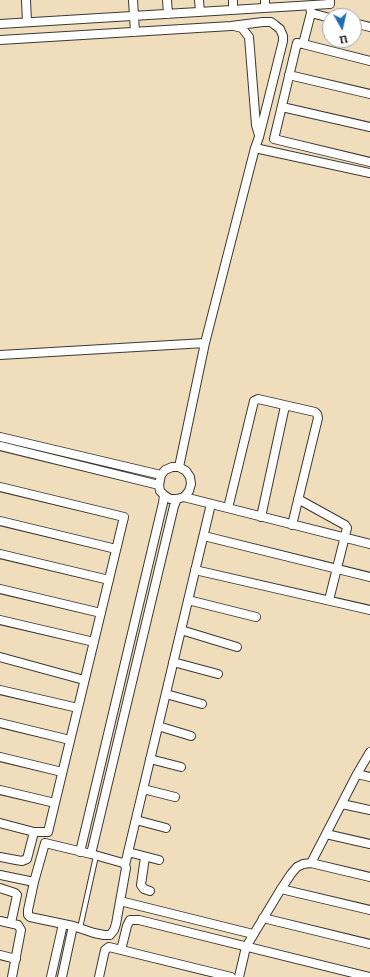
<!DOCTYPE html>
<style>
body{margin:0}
#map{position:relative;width:370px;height:977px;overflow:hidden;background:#efddbb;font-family:"IM FELL French Canon",serif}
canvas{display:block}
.north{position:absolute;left:322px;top:8px;width:40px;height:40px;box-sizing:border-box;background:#fff;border:1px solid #a4a4a4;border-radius:50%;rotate:172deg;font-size:11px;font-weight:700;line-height:16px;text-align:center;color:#1c1c1c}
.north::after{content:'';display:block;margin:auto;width:14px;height:18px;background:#1f6fb2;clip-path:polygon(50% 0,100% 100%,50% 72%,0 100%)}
</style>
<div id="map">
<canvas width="370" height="977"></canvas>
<div class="north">U</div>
</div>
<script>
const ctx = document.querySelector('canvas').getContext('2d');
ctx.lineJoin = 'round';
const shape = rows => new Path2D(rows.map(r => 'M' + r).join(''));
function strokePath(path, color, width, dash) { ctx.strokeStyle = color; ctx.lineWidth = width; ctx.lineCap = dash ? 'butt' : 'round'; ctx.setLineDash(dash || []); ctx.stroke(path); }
const lane = shape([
 [80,928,96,856]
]);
const street = shape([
 [26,0,27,22],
 [133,0,135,32],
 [167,0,168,14],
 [199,0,200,12],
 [233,0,233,10],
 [265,0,265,8],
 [310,6,311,13,303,44,297,43,274,139,370,162],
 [311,13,330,18],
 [354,23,370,27],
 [0,24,330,4,330,0],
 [234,26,242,28,249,37,256,125,259,135],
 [0,40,231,26,263,22,271,22,275,25,280,29,283,36,283,41,259,137,255,148,205,343,179,467],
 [303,44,370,61],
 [289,75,370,94],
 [282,107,370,127],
 [255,148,370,173],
 [0,355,205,343],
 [0,437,161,475],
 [0,446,159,485],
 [0,487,124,517,48,832,34,832,0,823],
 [184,497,189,491,191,484,190,477,186,471,179,467,172,467,165,470,161,475,159,485,160,491,164,495,170,499,177,499,184,497,370,544],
 [298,499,345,525,347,528,329,600],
 [228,508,254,401,258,399,315,412,317,414,318,418,292,525],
 [261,517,285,406],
 [0,521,116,549],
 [204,536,370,577],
 [0,554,109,580],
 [195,570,370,610],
 [0,589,101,613],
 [188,600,256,617],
 [0,620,94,642],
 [181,630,237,647],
 [0,657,84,680],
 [173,662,218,674],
 [0,690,78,708],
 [166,694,202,704],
 [0,723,70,740],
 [158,726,191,736],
 [0,757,62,772],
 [150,759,181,767],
 [357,774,370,777],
 [143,789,175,797],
 [0,790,55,803],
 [342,804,370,810],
 [136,820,166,828],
 [326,834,370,844],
 [45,843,91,854,123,863,125,865,126,868,116,924,114,930,110,935,104,935,94,933,73,926,30,917,28,915,28,910,34,882,45,843],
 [80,852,163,503,164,495],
 [128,852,159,860],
 [91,854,174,506,177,499],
 [0,857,16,860,22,861,27,859,34,832],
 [145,857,141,885,144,889,150,891],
 [311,863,357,774,370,752],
 [125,865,211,504],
 [0,875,34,882],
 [0,888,15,893,17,895,11,923],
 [281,889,370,910],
 [120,901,253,934],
 [263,918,370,944],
 [0,921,18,925,21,930,12,977],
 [121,950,127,926,130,920,139,920,369,977],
 [0,955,16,959],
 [51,977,63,924],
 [62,977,73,926],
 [99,977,105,950,109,947,231,977],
 [239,977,246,947,281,889,291,874,297,867,303,864,311,863,370,877]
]);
strokePath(lane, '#3c3934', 6);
strokePath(street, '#3c3934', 10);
strokePath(lane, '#fff', 4);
strokePath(street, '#fff', 8);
</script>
